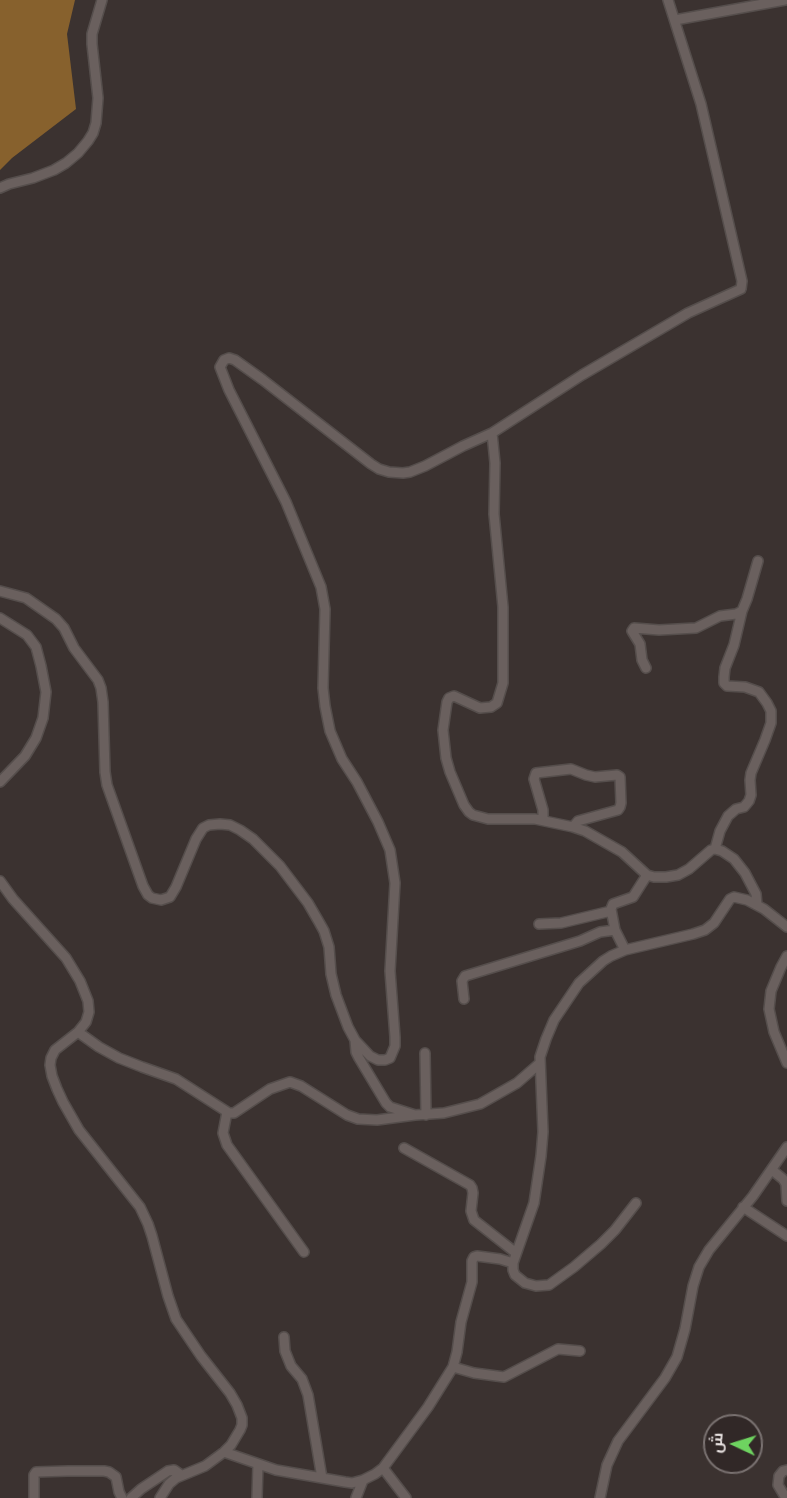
<!DOCTYPE html>
<meta charset="utf-8">
<style>
body{margin:0}
#map{position:relative;width:787px;height:1498px;overflow:hidden;background:#3b3230;font-family:Signika,Cairo,sans-serif}
canvas{display:block}
.north{position:absolute;left:703px;top:1414px;width:60px;height:60px;box-sizing:border-box;background:#312827;border:2px solid #7a7271;border-radius:50%;rotate:274deg;font-size:16px;font-weight:700;line-height:24px;text-align:center;color:#e7e1e0}
.north::after{content:'';display:block;margin:auto;width:21px;height:27px;background:#6ed360;clip-path:polygon(50% 0,100% 100%,50% 72%,0 100%)}
</style>
<div id="map">
<canvas width="787" height="1498"></canvas>
<div class="north">ش</div>
</div>
<script>
const ctx = document.querySelector('canvas').getContext('2d');
ctx.lineJoin = 'round';
function paint(path, color) { ctx.fillStyle = color; ctx.fill(path, 'evenodd'); }
const shape = rows => new Path2D(rows.map(r => 'M' + r).join(''));
function strokePath(path, color, width, dash) { ctx.strokeStyle = color; ctx.lineWidth = width; ctx.lineCap = dash ? 'butt' : 'round'; ctx.setLineDash(dash || []); ctx.stroke(path); }
paint(shape([
 [0,0,75,0,67,34,76,109,12,158,0,170]
]), '#87612d');
const minor = shape([
 [675,20,785,0],
 [0,188,9,184,33,178,54,170,66,163,78,153,88,141,93,133,96,123,98,98,92,44,92,34,102,0],
 [492,433,495,463,494,514,503,607,503,683,497,703,491,707,480,708,454,696,449,698,447,702,443,730,446,758,450,772,464,805,469,812,473,815,488,819,535,819,573,827,585,831,622,852,647,875,654,877,666,877,678,875,689,869,711,850,715,849,722,851,734,859,745,873,756,894,757,905],
 [0,591,26,598,56,619,64,628,74,648,98,680,101,688,103,702,105,772,107,785,143,886,148,895,152,898,161,900,170,897,176,887,196,839,203,828,209,825,220,824,230,825,240,830,253,839,280,866,308,903,319,922,324,931,329,947,331,974,336,995,348,1027,355,1040,370,1056,378,1060,385,1060,390,1058,395,1046,395,1037,390,971,395,883,390,850,378,822,357,782,342,759,330,731,325,706,323,688,325,609,321,587,286,502,229,390,220,367,224,360,229,358,235,360,263,380,371,464,379,469,389,472,403,473,410,472,425,466,463,446,492,433,582,375,688,313,741,289,742,281,701,104,668,0],
 [0,618,27,635,36,647,41,666,46,692,43,718,36,738,25,756,0,782],
 [646,668,642,660,640,644,632,631,634,628,659,630,696,628,720,616,736,614,742,611],
 [543,820,543,810,534,779,536,773,571,769,586,775,595,777,617,775,620,777,621,803,620,807,618,810,578,821,573,827],
 [715,849,720,831,728,816,736,809,744,807,749,801,751,795,750,780,751,773,765,740,771,723,771,711,767,703,759,692,745,687,727,686,724,683,724,677,725,668,734,645,742,611,747,599,758,561],
 [0,881,13,899,66,958,80,981,88,1001,89,1012,86,1022,78,1032,55,1050,51,1058,50,1065,52,1076,57,1089,63,1102,79,1130,140,1207,148,1224,152,1236,168,1296,176,1319,201,1356,230,1393,237,1405,242,1418,242,1425,240,1430,231,1445,224,1452,205,1466,176,1478,169,1484,160,1498],
 [539,924,561,923,611,911],
 [625,950,615,930,611,909,613,904,633,897,647,875],
 [787,956,781,967,771,991,769,1009,774,1032,787,1063],
 [464,999,462,981,465,976,580,941,600,932,615,930],
 [78,1032,99,1047,119,1058,142,1067,176,1079,229,1113,234,1113,270,1089,290,1082,301,1086,347,1115,358,1119,377,1120,415,1115],
 [355,1040,356,1052,359,1058,386,1103,390,1107,415,1115,444,1113,480,1104,517,1083,540,1063],
 [425,1053,426,1115],
 [227,1112,223,1133,227,1145,304,1252],
 [404,1148,470,1185,472,1188,473,1193,471,1211,474,1220,516,1253],
 [772,1170,783,1179,786,1184,787,1201],
 [636,1203,615,1230,601,1244,574,1267,549,1285,536,1286,525,1283,515,1275,513,1270,513,1263,534,1203,541,1156,543,1132,540,1057,546,1039,554,1020,579,983,603,961,611,956,625,950,693,934,705,930,714,923,730,899,734,897,747,900,764,909,787,927],
 [743,1207,787,1236],
 [284,1337,285,1351,291,1366,302,1379,308,1395,322,1478],
 [453,1367,474,1373,504,1377,558,1349,580,1351],
 [224,1452,276,1470,345,1482,352,1483,363,1480,375,1474,383,1468],
 [787,1470,783,1471,779,1476,778,1485,784,1495,787,1496],
 [34,1498,34,1475,36,1472,68,1471,104,1471,109,1472,116,1477,119,1492,122,1498],
 [131,1498,141,1489,168,1471,174,1470,181,1475],
 [257,1498,258,1464],
 [356,1498,363,1480],
 [406,1498,383,1468,428,1407,453,1367,457,1352,461,1322,472,1282,472,1261,474,1257,477,1256,500,1259,513,1263],
 [600,1498,607,1465,618,1441,665,1378,677,1357,685,1329,693,1286,699,1267,709,1250,753,1196,787,1147]
]);
strokePath(minor, '#554e4c', 12);
strokePath(minor, '#6a605e', 9);
</script>
